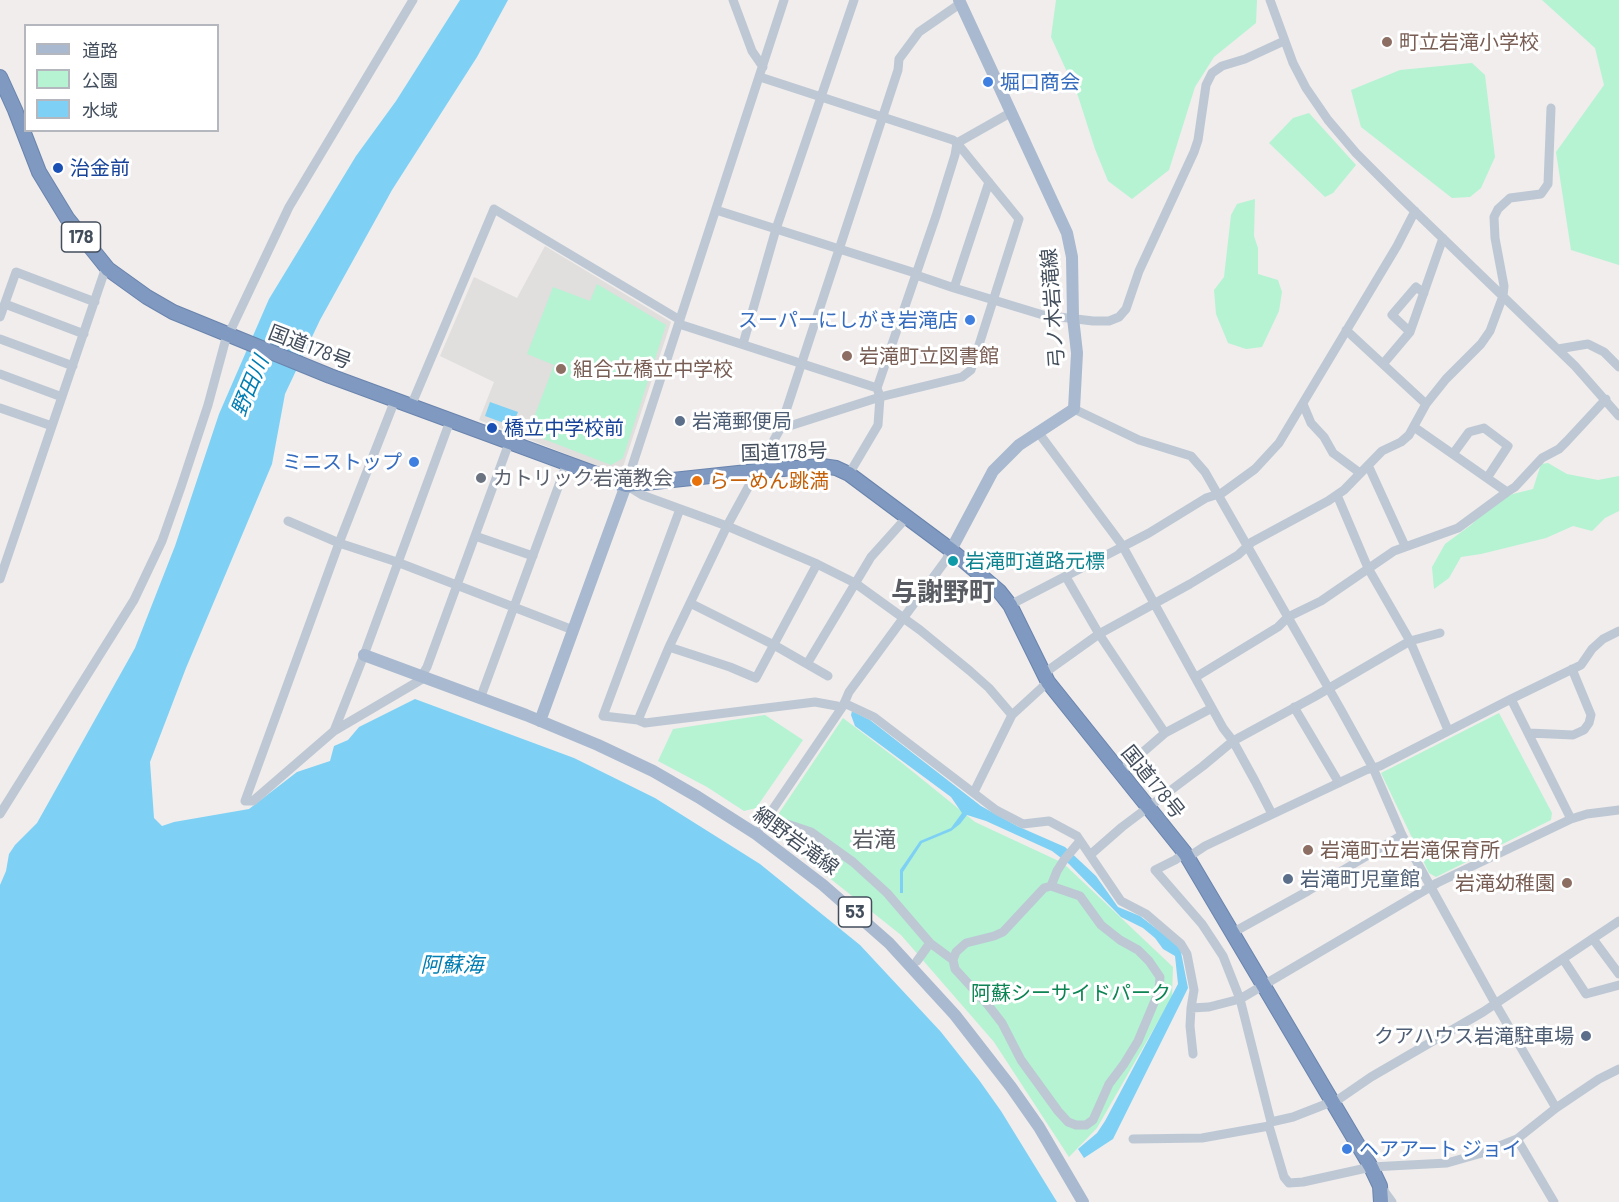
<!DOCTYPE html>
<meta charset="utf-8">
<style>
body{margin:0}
#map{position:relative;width:1619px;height:1202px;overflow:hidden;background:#f0edec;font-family:Barlow,"Noto Sans JP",sans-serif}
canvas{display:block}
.legend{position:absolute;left:24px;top:24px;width:195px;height:108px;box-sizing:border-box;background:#fff;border:2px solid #b4b8be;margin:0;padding:8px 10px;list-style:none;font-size:18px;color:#434e5c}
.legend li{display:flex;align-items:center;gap:12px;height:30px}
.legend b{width:30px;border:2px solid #b4b8be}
</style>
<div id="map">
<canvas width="1619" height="1202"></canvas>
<ul class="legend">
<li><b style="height:8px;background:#a9b9cf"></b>道路</li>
<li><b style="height:16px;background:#b5f3d2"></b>公園</li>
<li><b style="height:16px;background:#7ed1f5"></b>水域</li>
</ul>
</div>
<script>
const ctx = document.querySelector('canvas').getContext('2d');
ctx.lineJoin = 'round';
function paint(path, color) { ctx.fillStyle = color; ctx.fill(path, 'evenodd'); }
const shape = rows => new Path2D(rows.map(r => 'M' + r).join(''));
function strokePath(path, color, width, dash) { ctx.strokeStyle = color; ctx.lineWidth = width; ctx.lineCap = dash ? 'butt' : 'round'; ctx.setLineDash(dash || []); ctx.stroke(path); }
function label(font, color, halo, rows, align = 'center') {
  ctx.font = font + ' Barlow,"Noto Sans JP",sans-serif'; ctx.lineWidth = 6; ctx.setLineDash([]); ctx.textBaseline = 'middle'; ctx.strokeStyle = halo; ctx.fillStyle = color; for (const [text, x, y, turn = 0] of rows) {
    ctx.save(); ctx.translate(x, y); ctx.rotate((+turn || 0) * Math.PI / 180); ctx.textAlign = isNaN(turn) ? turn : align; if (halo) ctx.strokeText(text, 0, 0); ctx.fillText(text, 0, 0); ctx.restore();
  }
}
paint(shape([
 [545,246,671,322,623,467,612,472,479,420,494,382,440,356,474,277,517,298]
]), '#e1dede');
paint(shape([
 [1056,0,1257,0,1256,23,1214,57,1195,87,1169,170,1132,199,1108,181,1095,149,1078,96,1051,37],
 [1542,0,1619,0,1619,265,1571,250,1556,152,1604,85,1595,48],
 [1472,63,1485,75,1495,157,1481,188,1470,197,1452,198,1361,127,1351,90,1400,70],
 [1309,113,1356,165,1333,193,1325,197,1269,143,1293,118],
 [1255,199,1254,236,1258,248,1258,274,1278,280,1282,292,1279,311,1262,347,1246,349,1228,343,1216,314,1214,290,1224,277,1231,215,1237,204],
 [597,284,666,325,623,458,611,465,528,433,554,365,527,354,553,287,590,301],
 [1548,463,1567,474,1598,480,1619,476,1619,511,1605,518,1592,531,1573,526,1546,538,1481,554,1461,557,1449,578,1434,589,1432,567,1445,544,1471,525,1486,510,1509,495,1533,489,1541,464],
 [1499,713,1552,813,1551,820,1436,877,1429,873,1381,773],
 [765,715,803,740,756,808,744,811,707,787,658,761,673,729],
 [843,718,902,763,975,822,1063,863,1173,967,1172,997,1097,1128,1069,1157,994,1042,901,935,778,837,775,819]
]), '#b5f3d2');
paint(shape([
 [460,0,508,0,477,57,392,190,320,320,285,394,272,464,186,668,150,762,154,818,162,826,174,822,249,809,297,772,330,761,334,746,348,740,359,727,415,699,574,758,655,798,760,864,860,945,941,1032,979,1080,1001,1111,1057,1202,0,1202,0,885,6,871,9,854,15,845,37,823,135,648,175,546,219,414,269,299,356,156,396,101],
 [1468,34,1470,48,1443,52,1441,38],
 [490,402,518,412,512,426,485,416],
 [852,711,870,720,981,806,1017,826,1065,847,1096,876,1118,907,1140,916,1180,947,1188,988,1113,1139,1084,1158,1078,1149,1097,1133,1105,1121,1178,984,1175,956,1163,949,1155,938,1143,928,1121,917,1069,864,1052,851,986,821,967,815,960,824,951,831,922,843,903,872,903,893,900,893,900,870,920,841,951,828,962,813,951,797,855,726,851,715]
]), '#7ed1f5');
const highway = shape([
 [0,77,15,110,39,172,67,218,108,269,147,297,173,312,330,376,626,485,757,471,822,466,836,468,849,474,951,550,999,591,1010,605,1048,682,1185,853,1371,1167,1380,1186,1381,1202]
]);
strokePath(highway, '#6a84ad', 16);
strokePath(shape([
 [733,0,752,51,763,67],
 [784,0,626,485,642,495,727,526,817,564,855,583,920,630,970,671,989,688,1012,715],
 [1270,0,1293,63,1306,88,1328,120,1356,153,1398,195,1575,366,1619,416],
 [760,77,953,140,957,143,1019,219,971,370,962,377,880,397,780,429],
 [957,143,1010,113],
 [716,210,912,272,916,275,954,288,1043,315,1093,321,1109,321,1119,317,1126,309,1139,271,1194,152,1198,140,1206,85,1212,73,1222,66,1245,59,1284,41],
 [954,288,989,182],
 [5,304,84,334],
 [0,317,16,272,95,302],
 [679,324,877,388,880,397,878,425,849,474],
 [1346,330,1426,404],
 [1410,332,1392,315,1416,287,1424,293],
 [0,339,73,366],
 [743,344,776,229,854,0],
 [1558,349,1588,344,1604,352,1619,367],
 [1383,364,1410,332,1443,238],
 [0,374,62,397],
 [877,388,936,216,955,155,957,143],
 [395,400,339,543,245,801,253,801,334,731,424,678],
 [1303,404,1311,423,1324,437,1333,453,1360,473],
 [411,406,494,209,680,320],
 [0,408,52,426],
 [1074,409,1139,440,1191,456,1205,472,1341,710,1373,768,1402,835,1495,1003,1556,1108],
 [1414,427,1507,492],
 [1038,432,1122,545,1223,728,1233,741,1255,781,1272,814],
 [1453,454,1469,432,1484,428,1508,446,1487,478],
 [1368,465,1405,546],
 [1337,495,1368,568,1410,641,1448,730],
 [680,509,603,716,638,720,669,647,727,526,780,429,898,70,899,59,919,32,961,3],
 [288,521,339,543,397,562,573,630],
 [475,536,533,556],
 [1066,577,1099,634,1165,733],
 [0,579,104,273,108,269],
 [690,603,774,645,828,676],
 [1010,605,1149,533,1206,498,1222,493,1255,469,1279,443,1397,246,1415,211],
 [669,647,730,667,756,678,817,564],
 [807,664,871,557,907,517],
 [1043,674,1099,634,1190,584,1238,555,1252,542,1328,501,1344,490,1382,451,1401,442,1409,435,1426,404,1446,379,1481,344,1490,331,1503,296,1504,286,1495,238,1494,217,1498,209,1510,198,1541,194,1548,184,1551,108],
 [421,677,427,667,509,443],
 [1196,677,1278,627,1288,617,1321,601,1394,551,1458,528,1507,492,1515,487,1542,458,1559,449,1567,441,1606,399],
 [480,699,567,463],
 [1511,699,1571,819],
 [844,703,874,717,996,810,1023,824,1049,821,1077,836,1121,901,1146,914,1181,944,1187,954,1194,990,1191,1008,1209,1007,1240,999,1437,883,1571,819,1587,814,1619,810],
 [1294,707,1339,783],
 [638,720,645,723,815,702,837,706,841,709],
 [334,731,364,655,450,421],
 [1529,733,1573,735,1584,730,1589,723,1591,715,1572,669],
 [1120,772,1165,733,1212,708],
 [974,792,1012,715,1048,682],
 [0,814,134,600,162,541,181,487,208,405,225,342,289,207,413,0],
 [773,827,787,824,811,832,853,862,887,893,930,943,953,960],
 [756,834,843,706,849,692,946,560,951,550],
 [1185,853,1175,860,1155,870,1202,924,1223,956,1240,999,1271,1122,1269,1126,1284,1177,1289,1183,1303,1182,1371,1167,1447,1163,1482,1153,1517,1139,1556,1108,1599,1079,1619,1069],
 [1090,855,1122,827,1203,766,1233,741,1314,697,1410,641,1440,633],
 [1187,858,1205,846,1366,770,1380,766,1511,699,1581,665,1592,649,1603,639,1619,631],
 [1051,886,1044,888,1003,932,994,936,966,943,956,952,953,960,955,969,988,1005,1002,1023,1021,1060,1058,1111,1068,1122,1076,1125,1086,1125,1093,1120,1109,1084,1124,1064,1138,1041,1159,991,1160,977,1149,961,1138,950,1120,940,1101,925,1080,896,1051,886,1057,871,1064,860,1080,841],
 [1232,933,1308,891,1402,835],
 [1593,939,1619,974],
 [1563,959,1586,994,1619,985],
 [917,961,930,943],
 [1191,1008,1190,1026,1193,1054],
 [1271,1122,1293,1117,1339,1099,1371,1077,1483,1012,1619,921],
 [1133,1139,1202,1138,1269,1126],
 [1517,1139,1554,1202],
 [1381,1187,1392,1202]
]), '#bec8d4', 9);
strokePath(shape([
 [951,550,993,471,1019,445,1074,409,1077,353,1073,318,1072,257,1067,233,959,0],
 [364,655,526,715,598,745,653,771,698,797,756,834,823,885,889,943,955,1015,1011,1087,1039,1127,1083,1202],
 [540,721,626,485]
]), '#a9b9cf', 12);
strokePath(highway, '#7f99c1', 14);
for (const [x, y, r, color] of [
 [1387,42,6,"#8d6e63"],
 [988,82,6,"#3f7fe0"],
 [58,168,6,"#1a4fb4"],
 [970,320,6,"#3f7fe0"],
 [847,356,6,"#8d6e63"],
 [561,369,6,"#8d6e63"],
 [680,421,6,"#5c6f8a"],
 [492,428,6,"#1a4fb4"],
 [414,462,6,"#3f7fe0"],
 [481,478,6,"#6b7280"],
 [697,481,6,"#e8710a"],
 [953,561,6,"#0f9aa8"],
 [1308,850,6,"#8d6e63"],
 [1288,879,6,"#5c6f8a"],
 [1567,883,6,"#8d6e63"],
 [1586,1036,6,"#5c6f8a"],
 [1347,1149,6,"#3f7fe0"]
]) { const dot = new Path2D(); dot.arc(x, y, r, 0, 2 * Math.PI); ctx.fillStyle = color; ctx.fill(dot); strokePath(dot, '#fff', 2); }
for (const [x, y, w] of [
 [81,237,39],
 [855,912,33]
]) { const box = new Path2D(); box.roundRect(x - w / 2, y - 15, w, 30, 4.5); ctx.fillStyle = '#fff'; ctx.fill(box); strokePath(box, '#434e5c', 1.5); }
label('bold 18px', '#434e5c', null, [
 ["178",81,237],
 ["53",855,912]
]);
label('20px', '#785e54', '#fff', [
 ["町立岩滝小学校",1399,42],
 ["岩滝町立図書館",859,356],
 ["組合立橋立中学校",573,369],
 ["岩滝町立岩滝保育所",1320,850],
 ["岩滝幼稚園",1555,883,"right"]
], 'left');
label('20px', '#366cbe', '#fff', [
 ["堀口商会",1000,82],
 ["スーパーにしがき岩滝店",958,320,"right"],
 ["ミニストップ",402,462,"right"],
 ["ヘアアート ジョイ",1359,1149]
], 'left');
label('20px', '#164399', '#fff', [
 ["治金前",70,168],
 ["橋立中学校前",504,428]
], 'left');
label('20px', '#434e5c', '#fff', [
 ["弓ノ木岩滝線",1053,308,-94],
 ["国道178号",310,347,21],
 ["国道178号",784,452,-2],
 ["国道178号",1153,782,51],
 ["網野岩滝線",796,841,36]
]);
label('20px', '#4e5e75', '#fff', [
 ["岩滝郵便局",692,421],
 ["岩滝町児童館",1300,879],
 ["クアハウス岩滝駐車場",1574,1036,"right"]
], 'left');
label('20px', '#5b616d', '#fff', [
 ["カトリック岩滝教会",493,478]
], 'left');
label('20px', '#c56008', '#fff', [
 ["らーめん跳満",709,481]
], 'left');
label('20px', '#0d838f', '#fff', [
 ["岩滝町道路元標",965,561]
], 'left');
label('20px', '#0d8453', '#fff', [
 ["阿蘇シーサイドパーク",1071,993]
]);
label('italic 21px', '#007db2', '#fff', [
 ["野田川",250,386,-67],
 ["阿蘇海",452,965]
]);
label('22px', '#595c62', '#fff', [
 ["岩滝",874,840]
]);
label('bold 26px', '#595c62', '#fff', [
 ["与謝野町",943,592]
]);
</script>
